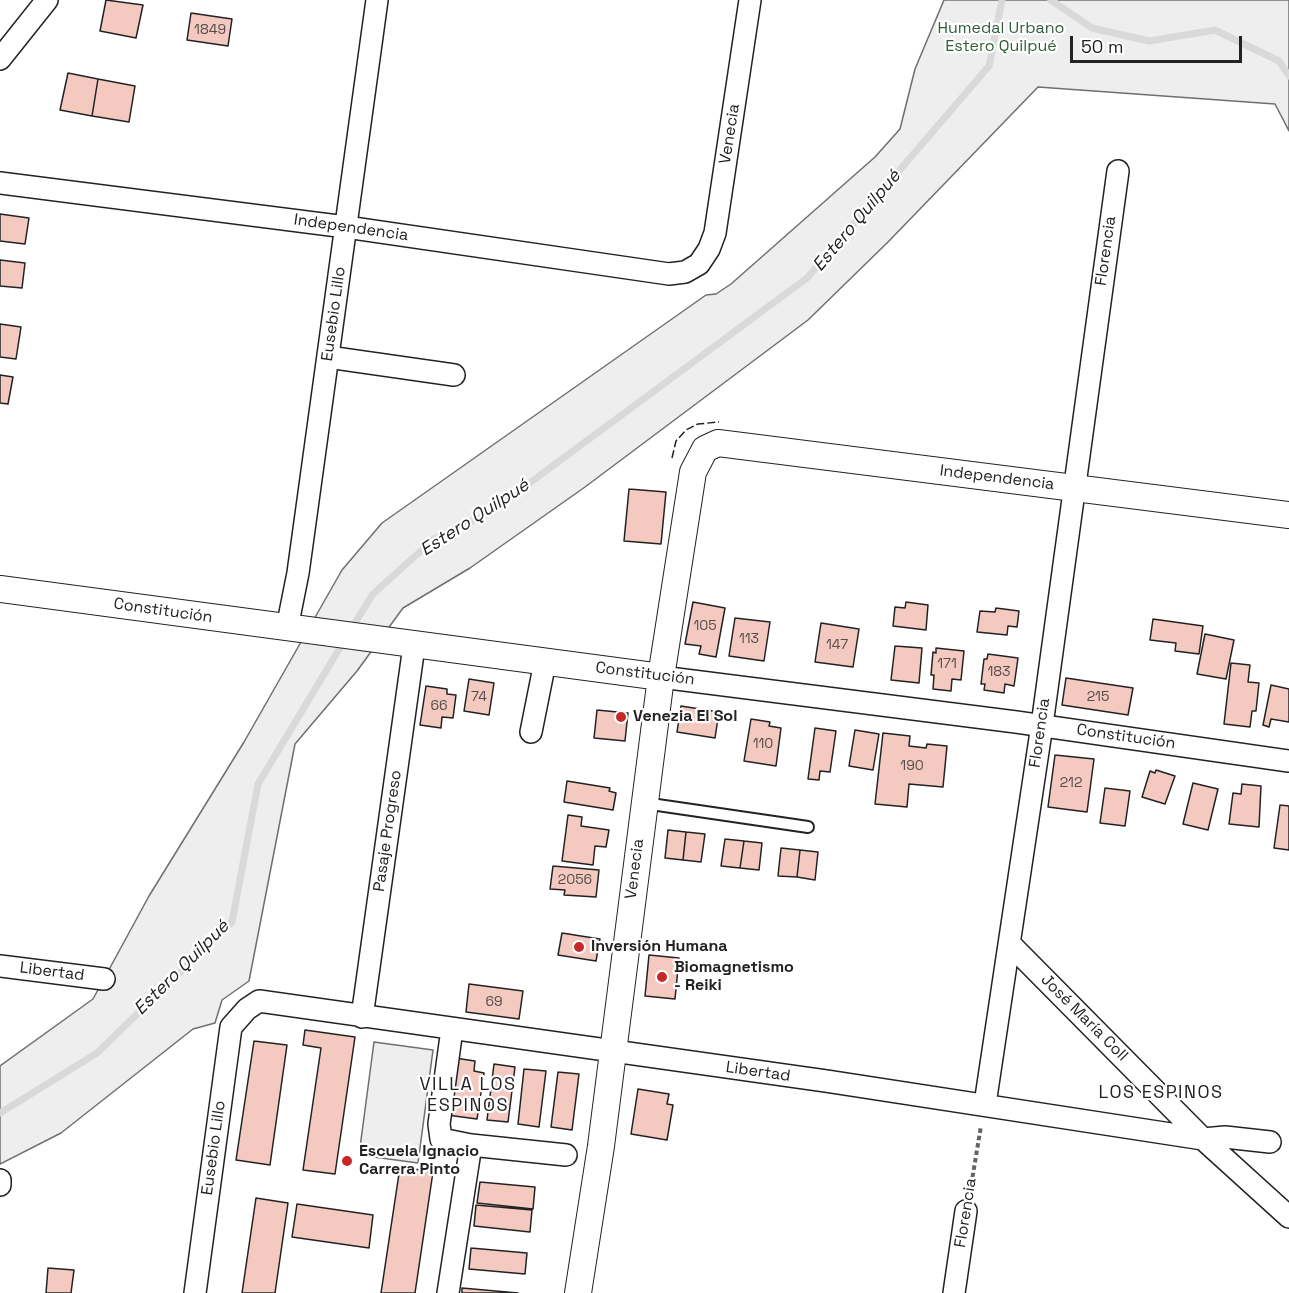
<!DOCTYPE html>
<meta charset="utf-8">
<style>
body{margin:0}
#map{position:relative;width:1289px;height:1293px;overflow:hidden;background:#fff;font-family:"Space Grotesk",sans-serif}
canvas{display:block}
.scale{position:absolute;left:1070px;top:36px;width:172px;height:27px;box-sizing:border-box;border:3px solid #222;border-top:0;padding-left:8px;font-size:18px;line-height:21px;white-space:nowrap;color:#222;-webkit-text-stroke:4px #fff;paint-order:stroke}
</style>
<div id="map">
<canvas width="1289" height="1293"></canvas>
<div class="scale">50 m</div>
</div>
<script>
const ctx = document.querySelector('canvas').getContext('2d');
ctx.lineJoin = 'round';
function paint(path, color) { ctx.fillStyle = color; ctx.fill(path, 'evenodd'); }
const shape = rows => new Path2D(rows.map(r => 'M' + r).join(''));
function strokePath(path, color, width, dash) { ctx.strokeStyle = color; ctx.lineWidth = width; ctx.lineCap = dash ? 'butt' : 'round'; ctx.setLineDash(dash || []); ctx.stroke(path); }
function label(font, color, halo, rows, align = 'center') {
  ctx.font = font + ' "Space Grotesk",sans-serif'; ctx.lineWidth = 4.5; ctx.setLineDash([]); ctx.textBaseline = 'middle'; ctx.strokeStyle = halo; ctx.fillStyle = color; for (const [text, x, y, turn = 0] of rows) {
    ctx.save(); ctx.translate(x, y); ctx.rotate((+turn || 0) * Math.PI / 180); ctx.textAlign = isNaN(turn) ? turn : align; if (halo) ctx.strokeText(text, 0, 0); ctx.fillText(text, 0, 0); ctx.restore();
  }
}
const green = shape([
 [944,0,1289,0,1289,131,1275,104,1038,87,888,242,808,320,585,487,470,568,403,608,357,671,295,744,249,981,222,1000,215,1023,193,1029,61,1133,0,1164,0,1066,93,999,149,896,244,742,342,570,382,523,706,295,716,294,731,284,875,157,900,129,915,69,944,0],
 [374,1042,433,1050,418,1163,359,1155,374,1042]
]);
paint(green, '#eee');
strokePath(green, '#6f6f6f', 1.5);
strokePath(shape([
 [1051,0,1092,28,1149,41,1215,30,1279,61,1289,76],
 [350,631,373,594,434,539,489,513,807,278,989,66,1002,0],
 [0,1113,97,1053,232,922,258,784,344,641]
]), '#d9d9d9', 7);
const building = shape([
 [106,0,143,5,136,38,100,31,106,0],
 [191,13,232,19,228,46,187,40,191,13],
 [68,73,98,79,92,116,60,110,68,73],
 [98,79,135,86,129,122,92,116,98,79],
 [0,214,29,218,25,244,0,241,0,214],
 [0,260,25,263,22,288,0,286,0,260],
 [0,324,21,327,16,359,0,357,0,324],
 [0,375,13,377,8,404,0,403,0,375],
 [629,489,666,492,661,544,624,541,629,489],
 [693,602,725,608,716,657,699,654,701,646,685,644,693,602],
 [906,602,928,605,926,630,893,626,895,607,905,608,906,602],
 [996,608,1019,611,1017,627,1008,626,1007,635,977,632,980,611,995,612,996,608],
 [735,618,770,622,764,661,729,656,735,618],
 [1153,619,1203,626,1199,654,1175,651,1176,643,1150,640,1153,619],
 [821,623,859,629,853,667,815,662,821,623],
 [1205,634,1234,640,1226,679,1197,674,1205,634],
 [895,646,922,648,919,683,891,680,895,646],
 [936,648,964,651,961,680,952,679,951,691,933,689,934,675,931,675,933,652,936,653,936,648],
 [988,654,1018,658,1014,686,1005,684,1004,693,984,690,985,684,981,684,984,659,987,659,988,654],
 [1231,663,1250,665,1248,682,1259,683,1256,711,1252,711,1250,727,1224,724,1231,663],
 [1066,678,1133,688,1128,715,1062,705,1066,678],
 [469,679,494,683,489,715,464,711,469,679],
 [1271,685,1289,689,1289,722,1271,719,1269,727,1263,725,1271,685],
 [426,686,447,689,447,694,456,695,453,718,442,717,441,728,420,725,426,686],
 [681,706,719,712,715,738,677,732,681,706],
 [597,710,628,713,625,741,594,738,597,710],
 [751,719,770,722,769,726,781,728,776,766,744,761,751,719],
 [815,728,836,731,830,772,820,771,819,780,808,779,815,728],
 [855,730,879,734,873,770,849,766,855,730],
 [883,733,910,736,909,746,926,748,927,744,947,746,943,787,909,784,907,807,875,804,883,733],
 [1055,755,1094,759,1087,812,1048,807,1055,755],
 [1156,770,1175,776,1165,804,1142,797,1150,771,1155,773,1156,770],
 [567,781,610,788,609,791,616,793,613,810,564,802,567,781],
 [1193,783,1218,789,1208,830,1183,824,1193,783],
 [1242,784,1261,786,1259,827,1229,824,1233,793,1241,794,1242,784],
 [1105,788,1130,791,1125,826,1100,823,1105,788],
 [1280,805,1289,806,1289,850,1274,848,1280,805],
 [568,815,582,817,581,826,609,830,606,847,595,846,593,865,562,861,568,815],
 [668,830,686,832,683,860,665,858,668,830],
 [686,832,705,834,701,862,683,860,686,832],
 [725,839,744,841,740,868,721,866,725,839],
 [744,841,762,843,759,870,740,868,744,841],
 [781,848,800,850,797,877,778,876,781,848],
 [800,850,818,852,815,880,797,877,800,850],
 [553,866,599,870,596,897,564,895,565,890,550,889,553,866],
 [562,933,600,939,596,961,558,955,562,933],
 [649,955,679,958,675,999,645,996,649,955],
 [469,984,523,991,519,1019,466,1012,469,984],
 [305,1030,355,1037,335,1174,303,1170,321,1048,303,1045,305,1030],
 [254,1041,287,1045,270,1165,236,1160,254,1041],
 [455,1058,475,1061,474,1071,484,1073,477,1119,447,1115,455,1058],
 [494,1064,515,1067,508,1122,487,1120,494,1064],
 [524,1069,546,1071,539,1127,518,1124,524,1069],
 [558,1072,579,1074,572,1130,551,1127,558,1072],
 [638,1089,669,1094,667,1104,673,1105,667,1140,631,1134,638,1089],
 [400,1167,433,1172,415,1293,381,1293,400,1167],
 [480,1182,535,1187,533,1209,477,1203,480,1182],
 [256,1198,288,1203,275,1293,242,1293,256,1198],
 [297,1204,373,1215,369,1248,292,1237,297,1204],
 [476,1205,532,1210,530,1232,474,1226,476,1205],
 [471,1248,527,1253,525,1274,469,1269,471,1248],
 [48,1268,74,1270,71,1293,46,1293,48,1268],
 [462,1288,518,1293,462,1293,462,1288]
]);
paint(building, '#f3c9c0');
strokePath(building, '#222', 1.5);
const service = shape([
 [644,803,808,827]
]);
const minor = shape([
 [0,59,47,0],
 [0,183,346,227,669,274,685,272,699,264,709,249,715,233,750,0],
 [328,357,454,375],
 [287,628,298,573,377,0],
 [661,677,1016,722,1289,761],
 [531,732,545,662],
 [1010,944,1203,1139,1289,1217],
 [0,966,104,979],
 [362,1017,414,646],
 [985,1104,1042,725,1118,171],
 [471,1145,566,1155],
 [0,1185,0,1180],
 [195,1293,231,1027,247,1009,259,1001,826,1081,1203,1139,1225,1137,1270,1142],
 [448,1293,471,1145,441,1139,439,1124,452,1029],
 [954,1293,966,1211]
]);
const tertiary = shape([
 [0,589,661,677],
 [578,1293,601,1146,661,677,693,472,705,449,718,443,1289,515]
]);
strokePath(service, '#222', 14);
strokePath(minor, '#222', 24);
strokePath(tertiary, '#222', 28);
strokePath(shape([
 [970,1192,981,1126]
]), '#646464', 4, [4.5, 3]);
strokePath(service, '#fff', 10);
strokePath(minor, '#fff', 21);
strokePath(tertiary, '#fff', 26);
strokePath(shape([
 [672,458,676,441,686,430,698,424,719,422]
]), '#222', 1.5, [8, 3]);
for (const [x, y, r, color] of [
 [621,717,6,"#c62828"],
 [579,947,6,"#c62828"],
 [662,977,6,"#c62828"],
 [347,1161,6,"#c62828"]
]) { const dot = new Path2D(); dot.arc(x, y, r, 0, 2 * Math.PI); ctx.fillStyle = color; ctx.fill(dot); strokePath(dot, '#fff', 2); }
label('14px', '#564c4a', null, [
 ["1849",210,30],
 ["105",705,626],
 ["113",749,639],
 ["147",837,645],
 ["171",947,664],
 ["183",999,672],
 ["74",479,697],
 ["215",1098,697],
 ["66",439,706],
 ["110",763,744],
 ["190",912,766],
 ["212",1071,783],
 ["2056",575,880],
 ["69",494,1002]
]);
label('16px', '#2f5e38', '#fff', [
 ["Humedal Urbano",1001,29],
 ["Estero Quilpué",1001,47]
]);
label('16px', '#222', '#fff', [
 ["Venecia",730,134,-81],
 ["Independencia",351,228,8],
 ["Florencia",1106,251,-82],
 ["Eusebio Lillo",334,314,-82],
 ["Independencia",997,478,7],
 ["Constitución",163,611,8],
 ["Constitución",645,674,7],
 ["Florencia",1040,733,-82],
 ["Constitución",1126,737,8],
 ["Pasaje Progreso",388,831,-82],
 ["Venecia",635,869,-83],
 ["Libertad",52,972,7],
 ["José María Coll",1084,1018,45],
 ["Libertad",758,1072,8],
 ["Eusebio Lillo",214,1148,-82],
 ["Florencia",966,1213,-81]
]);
label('bold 16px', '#222', '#fff', [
 ["Venezia El Sol",633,717],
 ["Inversión Humana",591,947],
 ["Biomagnetismo",674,968],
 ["- Reiki",674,986],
 ["Escuela Ignacio",359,1152],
 ["Carrera Pinto",359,1170]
], 'left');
label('italic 18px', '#222', '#fff', [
 ["Estero Quilpué",857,221,-50],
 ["Estero Quilpué",475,518,-33],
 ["Estero Quilpué",182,968,-45]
]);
ctx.letterSpacing = '1.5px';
label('18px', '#222', '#fff', [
 ["VILLA LOS",468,1085],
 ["ESPINOS",468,1106],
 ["LOS ESPINOS",1161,1093]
]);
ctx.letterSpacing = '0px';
</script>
